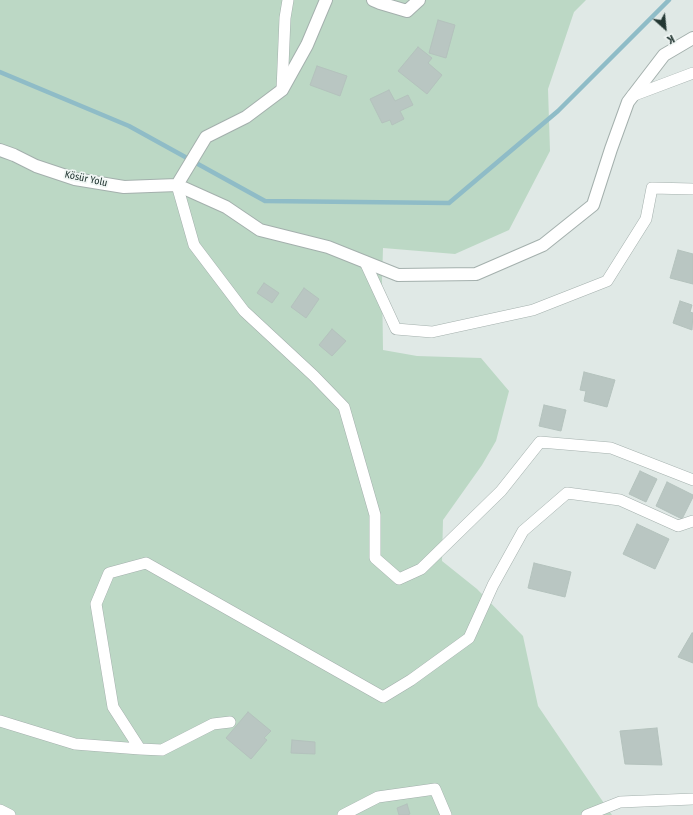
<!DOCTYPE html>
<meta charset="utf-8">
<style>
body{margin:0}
#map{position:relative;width:693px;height:815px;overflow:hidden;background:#e0e9e6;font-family:"Fira Sans Condensed",sans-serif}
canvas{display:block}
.north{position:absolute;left:645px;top:8px;width:40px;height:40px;-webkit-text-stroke:3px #f0f6f4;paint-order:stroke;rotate:153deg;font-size:11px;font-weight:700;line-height:16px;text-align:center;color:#233733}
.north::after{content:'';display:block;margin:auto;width:14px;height:18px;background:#233733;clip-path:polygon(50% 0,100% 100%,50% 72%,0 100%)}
</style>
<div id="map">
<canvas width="693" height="815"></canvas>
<div class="north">K</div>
</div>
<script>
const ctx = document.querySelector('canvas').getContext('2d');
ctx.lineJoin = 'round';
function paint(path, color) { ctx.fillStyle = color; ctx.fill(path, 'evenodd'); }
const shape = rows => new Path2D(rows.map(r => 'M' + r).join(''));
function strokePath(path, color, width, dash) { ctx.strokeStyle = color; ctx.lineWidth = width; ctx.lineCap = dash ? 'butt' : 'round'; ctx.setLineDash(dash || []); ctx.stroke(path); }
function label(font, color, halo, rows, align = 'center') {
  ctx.font = font + ' "Fira Sans Condensed",sans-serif'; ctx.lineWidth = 3.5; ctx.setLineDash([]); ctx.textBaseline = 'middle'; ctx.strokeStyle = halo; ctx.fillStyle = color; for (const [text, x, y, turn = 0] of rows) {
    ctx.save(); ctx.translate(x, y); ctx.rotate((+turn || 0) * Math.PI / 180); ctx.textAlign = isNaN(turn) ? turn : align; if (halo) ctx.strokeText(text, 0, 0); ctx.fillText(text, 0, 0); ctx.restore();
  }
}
paint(shape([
 [0,0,586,0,574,12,548,89,550,151,509,230,455,254,383,248,382,280,383,350,417,356,481,358,509,391,496,441,482,465,443,520,442,561,477,589,523,636,538,706,612,815,0,815]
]), '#bcd8c5');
strokePath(shape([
 [0,72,129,126,265,201,449,203,558,111,669,0]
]), '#8fbcc7', 4.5);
const building = shape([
 [438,20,455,25,446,58,429,53,438,20],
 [418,47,432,58,428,63,442,75,427,94,398,71,418,47],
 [317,66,347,76,340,96,310,85,317,66],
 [389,90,395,101,408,95,413,105,400,111,404,119,392,125,390,120,382,123,370,99,389,90],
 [678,250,693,254,693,284,670,278,678,250],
 [264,283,279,293,272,303,257,293,264,283],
 [304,288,319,299,306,318,291,307,304,288],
 [680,301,692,305,690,312,693,313,692,330,673,323,680,301],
 [332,329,346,341,332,356,319,345,332,329],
 [584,372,615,380,607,407,584,401,586,391,580,390,584,372],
 [544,405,566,410,561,431,539,426,544,405],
 [640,471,657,479,646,502,629,494,640,471],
 [667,482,693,495,693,497,682,519,656,506,667,482],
 [637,524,669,539,655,569,623,554,637,524],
 [534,563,571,572,565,597,528,588,534,563],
 [692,633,693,633,693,663,678,657,692,633],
 [248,712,271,731,264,738,267,740,251,759,226,738,248,712],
 [657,728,662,765,625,764,620,731,657,728],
 [292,740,315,742,315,754,291,753,292,740],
 [407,804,410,814,407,815,399,815,397,808,407,804]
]);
paint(building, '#b9c6c2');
strokePath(building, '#b4c2bd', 1);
const minor = shape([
 [282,90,285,18,288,0],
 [632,96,693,73],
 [177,185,194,245,244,311,314,376,344,407,375,515,375,558,399,579,421,569,501,491,540,442,611,448,693,480],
 [365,262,396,329,432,332,533,310,607,281,646,219,652,188,693,189],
 [0,721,75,744,140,749,113,707,96,604,109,573,146,563,383,697,411,680,469,638,493,585,523,531,567,493,620,500,678,526,693,521],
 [140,749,162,750,213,724,230,722],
 [0,810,10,815],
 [343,815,378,797,435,789,446,815],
 [587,815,620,802,693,799]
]);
const tertiary = shape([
 [373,0,380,3,407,11,419,0],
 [0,150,14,155,36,166,75,179,124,187,177,185,226,207,260,230,328,247,398,275,476,274,543,245,593,205,611,149,628,102,664,55,693,38],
 [177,185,206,137,246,117,282,90,307,45,326,0]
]);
strokePath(minor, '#a4b0ad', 12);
strokePath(tertiary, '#a4b0ad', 14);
strokePath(minor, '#fff', 11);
strokePath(tertiary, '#fff', 12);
label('10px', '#233733', '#f0f6f4', [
 ["Kösür Yolu",86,179,12]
]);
</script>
